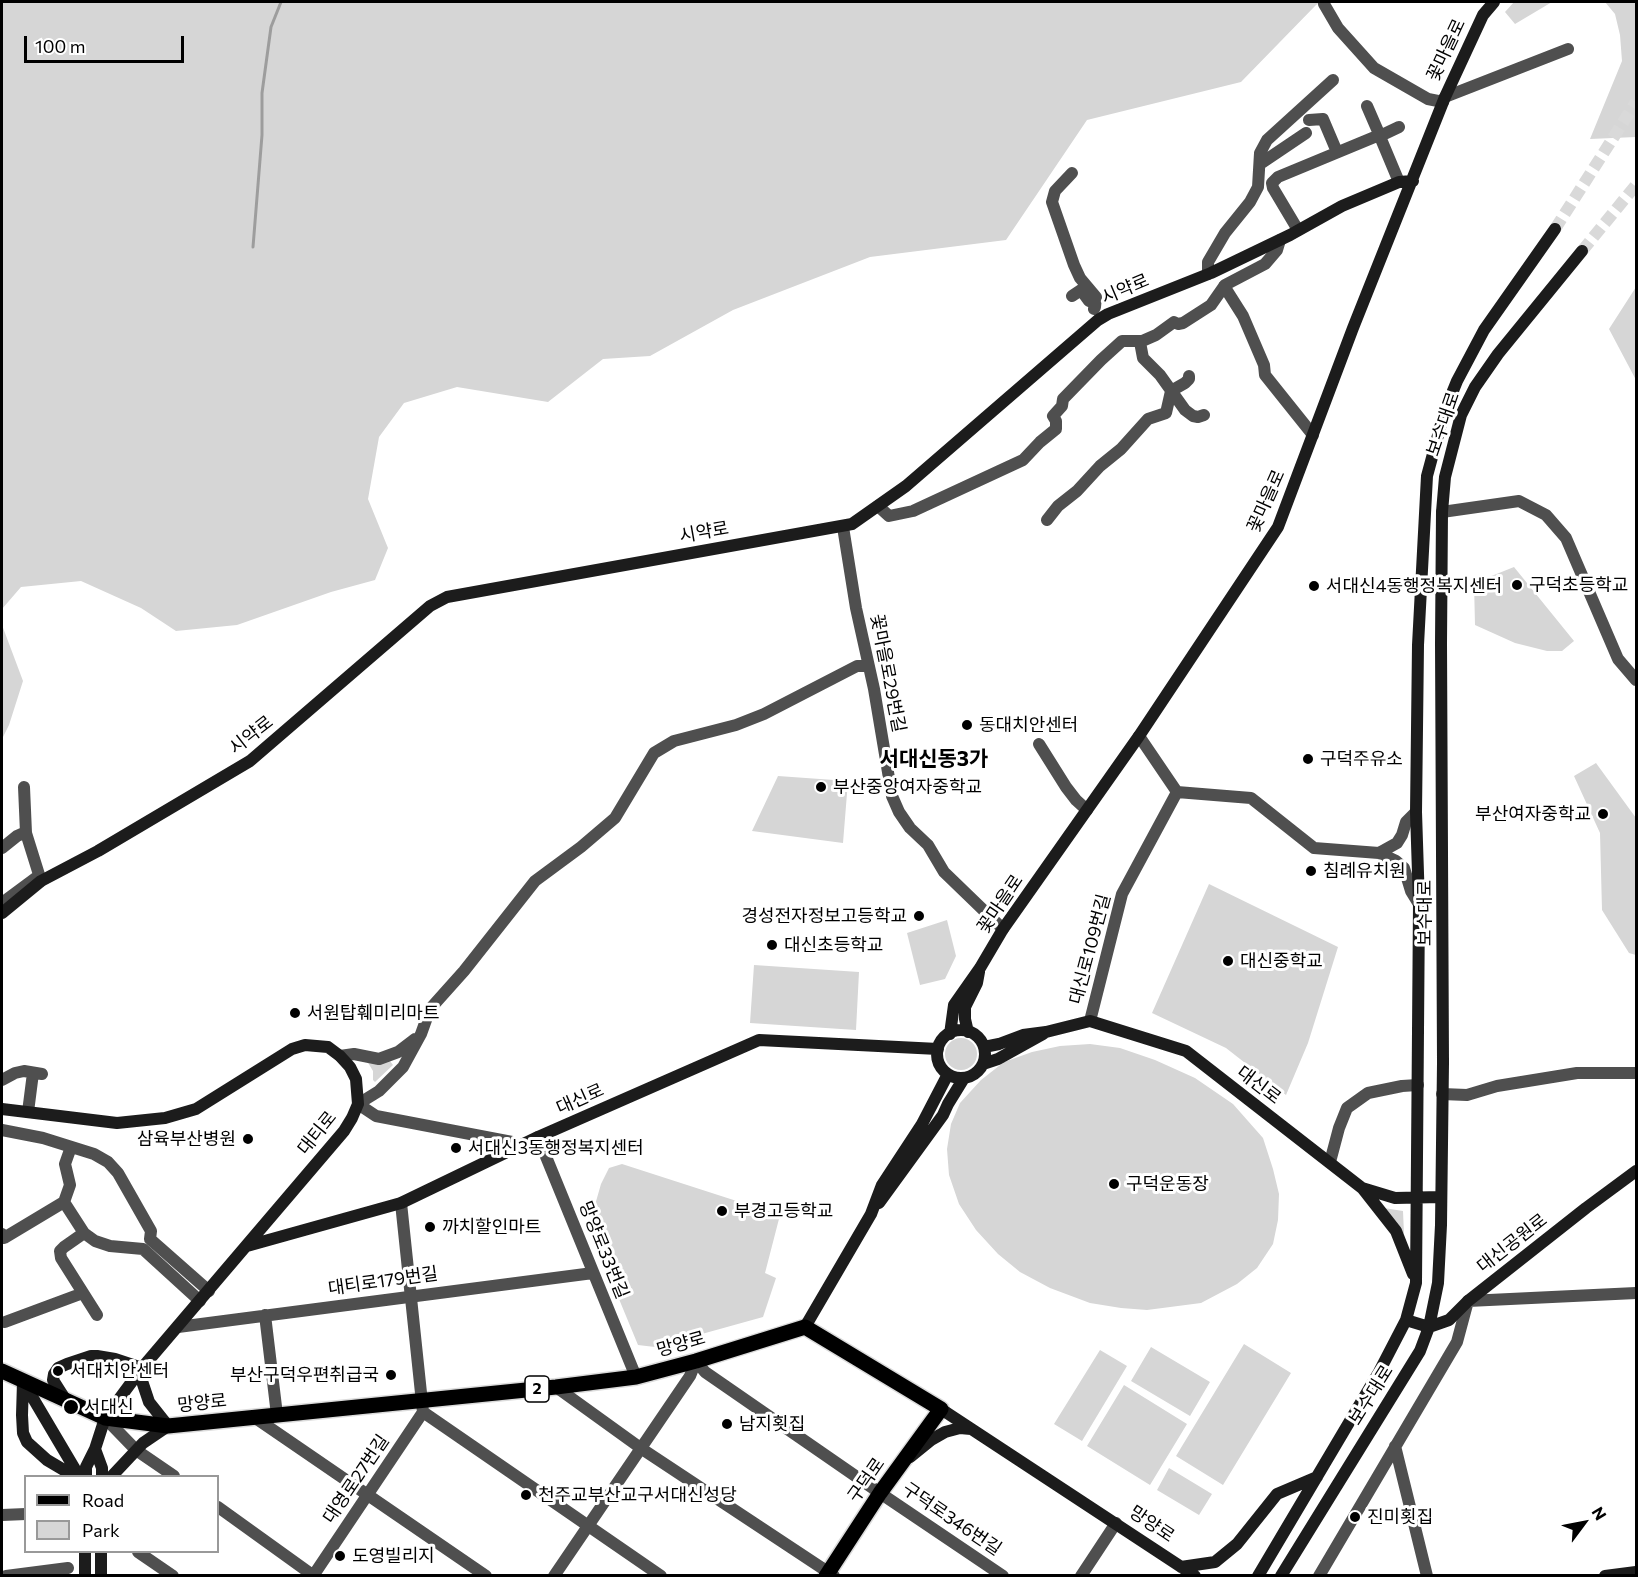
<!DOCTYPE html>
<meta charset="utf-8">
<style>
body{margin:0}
#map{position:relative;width:1638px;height:1577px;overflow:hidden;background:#fff;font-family:Commissioner,sans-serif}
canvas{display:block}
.frame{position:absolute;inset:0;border:3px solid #000;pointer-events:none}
.legend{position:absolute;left:24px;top:1475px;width:195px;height:78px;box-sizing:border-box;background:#fff;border:2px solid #999;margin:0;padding:8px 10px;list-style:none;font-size:18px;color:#000}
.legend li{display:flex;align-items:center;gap:12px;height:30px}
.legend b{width:30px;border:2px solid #999}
.north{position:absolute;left:1554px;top:1493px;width:60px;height:60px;-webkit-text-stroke:4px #fff;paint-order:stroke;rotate:58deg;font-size:16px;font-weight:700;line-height:24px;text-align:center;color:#000}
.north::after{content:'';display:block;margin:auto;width:21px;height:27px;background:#000;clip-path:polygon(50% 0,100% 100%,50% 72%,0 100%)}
.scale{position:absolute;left:24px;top:36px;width:160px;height:27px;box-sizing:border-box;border:3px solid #000;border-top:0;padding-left:8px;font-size:18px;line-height:21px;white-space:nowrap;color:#000;-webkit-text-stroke:4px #fff;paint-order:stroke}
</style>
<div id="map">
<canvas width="1638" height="1577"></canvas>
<div class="frame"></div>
<ul class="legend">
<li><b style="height:8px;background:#000"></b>Road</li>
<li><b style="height:16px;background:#d6d6d6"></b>Park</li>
</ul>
<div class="north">N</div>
<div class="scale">100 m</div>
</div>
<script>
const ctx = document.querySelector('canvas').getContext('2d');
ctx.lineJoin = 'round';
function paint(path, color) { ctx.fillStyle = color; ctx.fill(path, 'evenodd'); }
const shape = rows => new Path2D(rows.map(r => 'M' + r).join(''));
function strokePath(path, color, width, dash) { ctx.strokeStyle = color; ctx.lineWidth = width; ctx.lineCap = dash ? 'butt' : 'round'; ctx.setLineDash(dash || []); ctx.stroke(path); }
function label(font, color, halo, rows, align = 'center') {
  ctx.font = font + ' Commissioner,"Noto Sans KR",sans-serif'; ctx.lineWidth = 6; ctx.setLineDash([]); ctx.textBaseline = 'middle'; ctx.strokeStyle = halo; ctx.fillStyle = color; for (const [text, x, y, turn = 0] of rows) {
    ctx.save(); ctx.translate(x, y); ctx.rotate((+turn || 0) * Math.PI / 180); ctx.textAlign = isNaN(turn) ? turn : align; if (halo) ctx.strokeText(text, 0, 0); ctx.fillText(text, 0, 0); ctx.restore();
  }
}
paint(shape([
 [2,2,1322,2,1316,5,1241,82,1087,120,1006,240,870,257,733,310,650,356,603,359,548,402,457,387,404,403,379,437,368,499,388,548,375,580,331,592,237,625,176,631,141,608,81,581,21,587,2,609],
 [1514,2,1552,2,1515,24,1505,12],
 [1605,2,1636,2,1636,137,1590,139,1622,61,1620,35,1615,14],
 [1636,287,1636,380,1609,329],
 [1514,567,1574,641,1562,651,1547,651,1515,643,1475,625,1474,583],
 [2,625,23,681,9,725,2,739],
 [1596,763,1636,818,1636,955,1629,953,1602,910,1600,833,1574,776],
 [778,776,848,781,843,843,752,831],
 [1209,884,1338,947,1308,1043,1286,1095,1226,1048,1152,1013],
 [947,920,956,956,945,979,920,985,907,933],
 [754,965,859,972,856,1030,750,1023],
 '945 1054a16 16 0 1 1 32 0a16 16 0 1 1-32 0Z',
 [1090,1044,1120,1048,1155,1060,1195,1078,1233,1104,1263,1138,1273,1169,1279,1194,1278,1220,1273,1244,1257,1268,1237,1284,1201,1303,1147,1310,1121,1308,1090,1303,1050,1288,1020,1272,998,1254,976,1230,959,1204,949,1175,947,1149,951,1124,960,1103,981,1080,1004,1062,1032,1052,1060,1046],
 [367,1061,390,1061,393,1065,375,1082,373,1080,373,1071],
 [622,1164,780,1215,765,1273,776,1278,763,1317,655,1347,638,1345,607,1270,613,1251,598,1229,595,1205,601,1184,609,1168],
 [1384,1208,1403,1211,1404,1234],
 [1244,1344,1291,1373,1223,1485,1176,1456],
 [1151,1347,1210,1382,1190,1416,1131,1381],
 [1100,1350,1127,1366,1082,1441,1054,1424],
 [1124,1385,1187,1424,1150,1485,1087,1446],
 [1169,1468,1212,1494,1199,1515,1157,1490]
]), '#d6d6d6');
strokePath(shape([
 [253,247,262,135,262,93,271,27,281,2]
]), '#9d9d9d', 3);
strokePath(shape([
 [1555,229,1636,102],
 [1582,251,1636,185]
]), '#d9d9d9', 12, [12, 6]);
const primary = shape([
 [2,1371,105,1418,168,1426,556,1387,636,1377,696,1361,805,1327,941,1409,880,1493,826,1576]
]);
strokePath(primary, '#dbdbdb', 18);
strokePath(shape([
 [1324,4,1338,28,1374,68,1428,99,1443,102],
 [1445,97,1568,49],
 [1367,106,1380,136,1399,127],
 [1309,120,1323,119,1337,152],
 [1260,164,1306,133],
 [1072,173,1055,191,1052,202,1074,265,1080,278,1096,297,1095,307,1094,309],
 [1298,230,1273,188,1272,183,1278,177,1377,136,1381,139,1399,182],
 [1208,274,1208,262,1225,233,1250,202,1258,187,1260,153,1267,140,1333,80],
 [1224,286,1243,316,1264,365,1265,375,1313,435],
 [1072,296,1081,290,1089,301],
 [1204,415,1198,417,1193,416,1185,410,1160,375,1143,358,1140,342,1156,335,1174,322,1178,324,1183,323,1211,305,1225,285,1265,264,1277,250,1280,240],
 [878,506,889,516,913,511,1023,460,1040,442,1056,429,1056,421,1053,416,1062,406,1063,399,1101,360,1122,341,1141,341],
 [1442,512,1519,501,1546,515,1566,538,1618,659,1636,680],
 [1047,520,1058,506,1077,491,1100,466,1121,449,1148,419,1166,413,1171,391,1185,383,1189,379,1189,376],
 [843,527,856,608,874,689,892,796,899,812,910,828,928,845,944,872,1003,929],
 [1139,736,1177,792],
 [1039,744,1066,787,1076,800,1087,810],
 [24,787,26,833,41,881],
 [1177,792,1251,798,1314,848,1379,853,1396,861,1404,868,1411,891,1419,904],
 [2,848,17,836,26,832],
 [1379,853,1397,843,1402,835,1406,822,1416,812],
 [2,903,37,877],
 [1090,1021,1122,894,1177,792],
 [340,1056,354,1054,379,1059,398,1052,415,1039],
 [2,1080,15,1073,24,1071,42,1074],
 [1442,1094,1467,1095,1497,1086,1577,1073,1636,1073],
 [28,1112,33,1073],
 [2,1130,43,1138,94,1154,108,1162,118,1173,151,1231,150,1239,209,1291],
 [538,1137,636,1377],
 [517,1148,512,1142,376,1116,358,1104,379,1091,403,1067,421,1034,430,1009,464,971,535,881,581,847,615,818,654,753,674,741,736,725,764,714,857,666,868,666],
 [1330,1162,1339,1128,1347,1108,1368,1093,1402,1086,1418,1085],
 [64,1202,70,1185,65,1164,71,1147],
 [84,1233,64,1247,60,1251,61,1258,97,1315],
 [2,1234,4,1238,64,1202,84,1233,95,1241,110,1246,143,1249,200,1301],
 [265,1315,277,1415],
 [5,1322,83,1293],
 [178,1327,593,1273],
 [556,1387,642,1449,834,1576],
 [423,1412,661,1576],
 [254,1417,486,1576],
 [105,1418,136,1450,174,1476],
 [1395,1446,1427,1576],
 [218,1507,314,1576],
 [2,1515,26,1514],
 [138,1552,173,1576],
 [6,1576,68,1568],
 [313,1576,423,1412,401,1203],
 [554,1576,690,1376,696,1361,705,1372,880,1493,1003,1576],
 [1081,1576,1116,1523],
 [1319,1576,1457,1342,1468,1301,1636,1293]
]), '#4f4f4f', 12);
strokePath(shape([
 [2,913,41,881,98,851,250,761,430,606,447,597,852,524,906,486,1098,320,1108,314,1211,273,1290,235,1342,206,1399,182,1413,181],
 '937 1054a24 24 0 1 1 48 0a24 24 0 1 1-48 0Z',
 [968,1032,965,1019,965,1007,977,983,979,972],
 [950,1034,954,1005,980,968,1003,929,1139,736,1278,527,1353,328,1445,97,1483,15,1494,2],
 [984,1047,999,1044,1023,1035,1046,1032,1090,1021,1186,1051,1362,1188,1395,1198,1441,1197],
 [983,1064,998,1059,1043,1034],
 [2,1109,117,1123,165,1118,196,1109,292,1049,305,1045,328,1047,340,1056,350,1067,356,1079,358,1104,352,1118,344,1131,142,1368,105,1418,95,1449,86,1467,86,1476],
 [1363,1189,1396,1231,1413,1274],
 [879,1203,943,1115,948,1104,964,1078],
 [247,1246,401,1203,538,1137,759,1040,938,1049],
 [1406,1320,1429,1327,1449,1320,1468,1301,1586,1208,1636,1171],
 [805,1327,871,1214,882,1185,922,1124,948,1074],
 [23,1382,22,1415,23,1433,27,1442,47,1460,74,1476],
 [24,1383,79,1476],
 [65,1399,53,1380,54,1374,58,1368,67,1364,91,1356,97,1356,115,1359,142,1368,142,1381,149,1402,168,1426,143,1443,112,1476],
 [941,1409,1195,1576],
 [95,1449,102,1468,102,1476],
 [910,1457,931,1440,945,1432,960,1428,971,1429],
 [85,1552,85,1576],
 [1181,1567,1215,1562,1237,1544,1277,1494,1317,1477],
 [101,1576,101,1552],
 [1258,1576,1379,1372,1406,1320,1416,1283,1419,904,1416,812,1418,645,1427,476,1444,413,1457,381,1484,330,1555,229],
 [1281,1576,1420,1351,1429,1327,1438,1283,1441,1225,1443,1063,1441,643,1442,512,1445,477,1461,415,1475,387,1498,354,1582,251],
 [1605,1576,1636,1572]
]), '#1c1c1c', 12);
strokePath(primary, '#000', 15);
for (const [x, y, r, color] of [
 [1517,585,6,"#000"],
 [1314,586,6,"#000"],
 [967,725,6,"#000"],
 [1308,759,6,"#000"],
 [821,787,6,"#000"],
 [1603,814,6,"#000"],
 [1311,871,6,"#000"],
 [919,916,6,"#000"],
 [772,945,6,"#000"],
 [1228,961,6,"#000"],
 [295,1013,6,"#000"],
 [248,1139,6,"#000"],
 [456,1148,6,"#000"],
 [1114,1184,6,"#000"],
 [722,1211,6,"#000"],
 [430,1227,6,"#000"],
 [58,1371,6,"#000"],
 [391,1375,6,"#000"],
 [71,1407,8,"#000"],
 [727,1424,6,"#000"],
 [526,1495,6,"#000"],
 [1355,1517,6,"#000"],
 [340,1556,6,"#000"]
]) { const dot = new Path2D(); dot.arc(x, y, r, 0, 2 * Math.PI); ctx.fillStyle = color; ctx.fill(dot); strokePath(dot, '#fff', 2); }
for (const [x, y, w] of [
 [537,1389,24]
]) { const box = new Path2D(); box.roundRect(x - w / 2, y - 13, w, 26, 4.5); ctx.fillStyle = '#fff'; ctx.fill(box); strokePath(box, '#000', 1.5); }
label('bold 16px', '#000', null, [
 ["2",537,1389]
]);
label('18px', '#000', '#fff', [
 ["꽃마을로",1446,50,-65],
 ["시약로",1125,289,-23],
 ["보수대로",1443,424,-71],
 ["꽃마을로",1266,501,-66],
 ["시약로",704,532,-10],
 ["꽃마을로29번길",888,673,79],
 ["시약로",251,735,-38],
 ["꽃마을로",1000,904,-56],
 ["보수대로",1425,913,-90],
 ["대신로109번길",1090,949,-75],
 ["대신로",1259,1085,37],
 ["대신로",580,1099,-24],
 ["대티로",317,1133,-51],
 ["대신공원로",1512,1243,-38],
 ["망양로33번길",604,1250,68],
 ["대티로179번길",383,1281,-8],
 ["망양로",681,1344,-16],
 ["보수대로",1371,1395,-58],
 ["망양로",202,1403,-6],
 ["대영로27번길",356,1479,-56],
 ["구덕로",866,1480,-55],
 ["구덕로346번길",952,1519,34],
 ["망양로",1152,1524,34]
]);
label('18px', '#000', '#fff', [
 ["구덕초등학교",1529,585],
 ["서대신4동행정복지센터",1326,586],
 ["동대치안센터",979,725],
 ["구덕주유소",1320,759],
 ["부산중앙여자중학교",833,787],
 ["부산여자중학교",1591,814,"right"],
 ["침례유치원",1323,871],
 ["경성전자정보고등학교",907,916,"right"],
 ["대신초등학교",784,945],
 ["대신중학교",1240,961],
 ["서원탑훼미리마트",307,1013],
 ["삼육부산병원",236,1139,"right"],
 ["서대신3동행정복지센터",468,1148],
 ["구덕운동장",1126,1184],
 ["부경고등학교",734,1211],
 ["까치할인마트",442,1227],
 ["서대치안센터",70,1371],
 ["부산구덕우편취급국",379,1375,"right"],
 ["서대신",84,1407],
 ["남지횟집",739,1424],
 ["천주교부산교구서대신성당",538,1495],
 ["진미횟집",1367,1517],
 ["도영빌리지",352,1556]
], 'left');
label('bold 21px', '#000', '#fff', [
 ["서대신동3가",934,759]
]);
</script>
